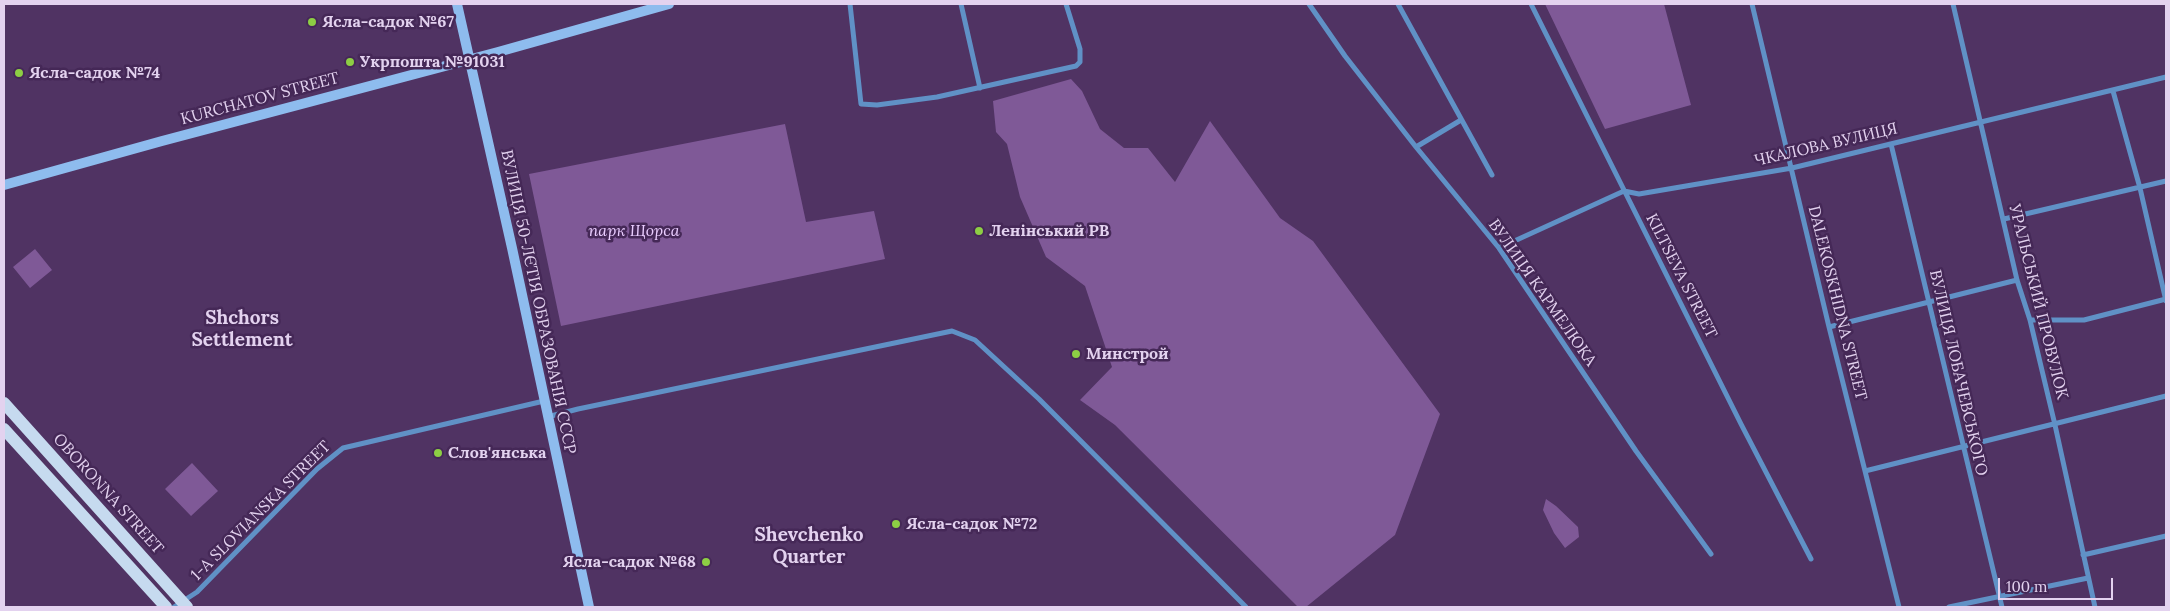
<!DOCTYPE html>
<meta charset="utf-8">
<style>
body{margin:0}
#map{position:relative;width:2170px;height:611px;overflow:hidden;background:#503363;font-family:Lora,serif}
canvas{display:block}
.frame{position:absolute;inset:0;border:5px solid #e3d2ef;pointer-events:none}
.scale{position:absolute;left:1998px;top:578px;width:115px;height:22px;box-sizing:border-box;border:2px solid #e3d2ef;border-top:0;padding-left:6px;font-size:15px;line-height:18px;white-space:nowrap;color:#e3d2ef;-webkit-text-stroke:4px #452857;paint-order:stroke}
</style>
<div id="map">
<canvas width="2170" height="611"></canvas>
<div class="frame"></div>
<div class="scale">100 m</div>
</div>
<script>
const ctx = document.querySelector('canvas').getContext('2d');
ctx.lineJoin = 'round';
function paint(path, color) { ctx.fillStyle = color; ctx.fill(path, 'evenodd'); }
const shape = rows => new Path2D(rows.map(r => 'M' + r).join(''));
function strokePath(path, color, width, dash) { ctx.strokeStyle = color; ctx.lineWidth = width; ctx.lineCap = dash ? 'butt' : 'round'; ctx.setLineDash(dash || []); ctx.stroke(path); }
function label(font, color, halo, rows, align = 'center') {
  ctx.font = font + ' Lora,serif'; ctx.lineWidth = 5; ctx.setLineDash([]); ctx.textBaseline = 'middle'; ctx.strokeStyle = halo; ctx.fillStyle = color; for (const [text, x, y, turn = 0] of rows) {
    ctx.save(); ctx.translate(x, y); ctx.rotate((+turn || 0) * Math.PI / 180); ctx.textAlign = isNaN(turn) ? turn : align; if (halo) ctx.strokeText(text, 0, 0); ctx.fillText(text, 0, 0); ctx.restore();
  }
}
paint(shape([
 [1545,4,1664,4,1691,105,1605,129],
 [1071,79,1082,91,1100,129,1124,148,1148,148,1175,182,1210,121,1280,218,1313,241,1440,414,1395,535,1306,607,1298,607,1115,425,1080,400,1112,367,1085,286,1046,257,1020,197,1007,144,996,132,993,101],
 [785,124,806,222,874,211,885,259,561,326,529,174],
 [35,249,52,270,30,288,13,267],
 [192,463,218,491,191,516,165,489],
 [1546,499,1556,506,1578,527,1579,537,1565,548,1554,533,1543,510]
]), '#7f5997');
strokePath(shape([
 [850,4,861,104,877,105,937,97,1076,66,1080,62,1080,49,1066,4],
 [961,4,980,88],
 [1309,4,1345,56,1416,147,1499,248,1636,451,1711,554],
 [1398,4,1492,175],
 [1531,4,1741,424,1811,559],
 [1752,4,1829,327,1899,607],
 [1953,4,2017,280,2030,320,2055,425,2095,607],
 [2113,91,2140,188,2166,301],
 [1891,144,2002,607],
 [1416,147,1461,120],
 [2004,219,2166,181],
 [1499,248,1624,191,1639,194,1792,168,2166,77],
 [2030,320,2084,320,2166,299],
 [1829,327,2017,280],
 [547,417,578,409,952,331,975,340,1039,399,1246,607],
 [1865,471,2166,396],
 [2083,555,2166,536],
 [174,607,197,592,317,469,343,448,544,401],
 [1949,607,2088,578]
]), '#6091c6', 5);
strokePath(shape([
 [457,4,512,248,589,607],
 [4,185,162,141,498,52,669,4]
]), '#8ebcee', 10);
strokePath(shape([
 [4,403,187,607],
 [4,429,166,607]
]), '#c6daef', 12);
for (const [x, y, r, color] of [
 [312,22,5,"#8dce44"],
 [350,62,5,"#8dce44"],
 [19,73,5,"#8dce44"],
 [979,231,5,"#8dce44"],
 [1076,354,5,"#8dce44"],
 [438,453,5,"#8dce44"],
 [896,524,5,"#8dce44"],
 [706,562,5,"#8dce44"]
]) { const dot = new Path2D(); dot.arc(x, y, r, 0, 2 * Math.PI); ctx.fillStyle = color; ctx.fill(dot); strokePath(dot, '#452857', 2); }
label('bold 16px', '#e3d2ef', '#452857', [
 ["Ясла-садок №67",322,22],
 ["Укрпошта №91031",360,62],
 ["Ясла-садок №74",29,73],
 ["Ленінський РВ",989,231],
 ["Минстрой",1086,354],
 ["Слов'янська",448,453],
 ["Ясла-садок №72",906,524],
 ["Ясла-садок №68",696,562,"right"]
], 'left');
label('16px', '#e3d2ef', '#452857', [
 ["KURCHATOV STREET",260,99,-15],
 ["ЧКАЛОВА ВУЛИЦЯ",1826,145,-13],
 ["KILTSEVA STREET",1681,276,63],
 ["ВУЛИЦЯ КАРМЕЛЮКА",1542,293,55],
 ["ВУЛИЦЯ 50-ЛЄТІЯ ОБРАЗОВАНІЯ СССР",538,302,78],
 ["УРАЛЬСЬКИЙ ПРОВУЛОК",2038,302,76],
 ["DALEKOSKHIDNA STREET",1837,303,76],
 ["ВУЛИЦЯ ЛОБАЧЕВСЬКОГО",1958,373,77],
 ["OBORONNA STREET",108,494,48],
 ["1-A SLOVIANSKA STREET",261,511,-45]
]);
label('italic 16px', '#eacdff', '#452857', [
 ["парк Щорса",634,231]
]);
label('bold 19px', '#e3d2ef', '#452857', [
 ["Shchors",242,319],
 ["Settlement",242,341],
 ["Shevchenko",809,536],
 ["Quarter",809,558]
]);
</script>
